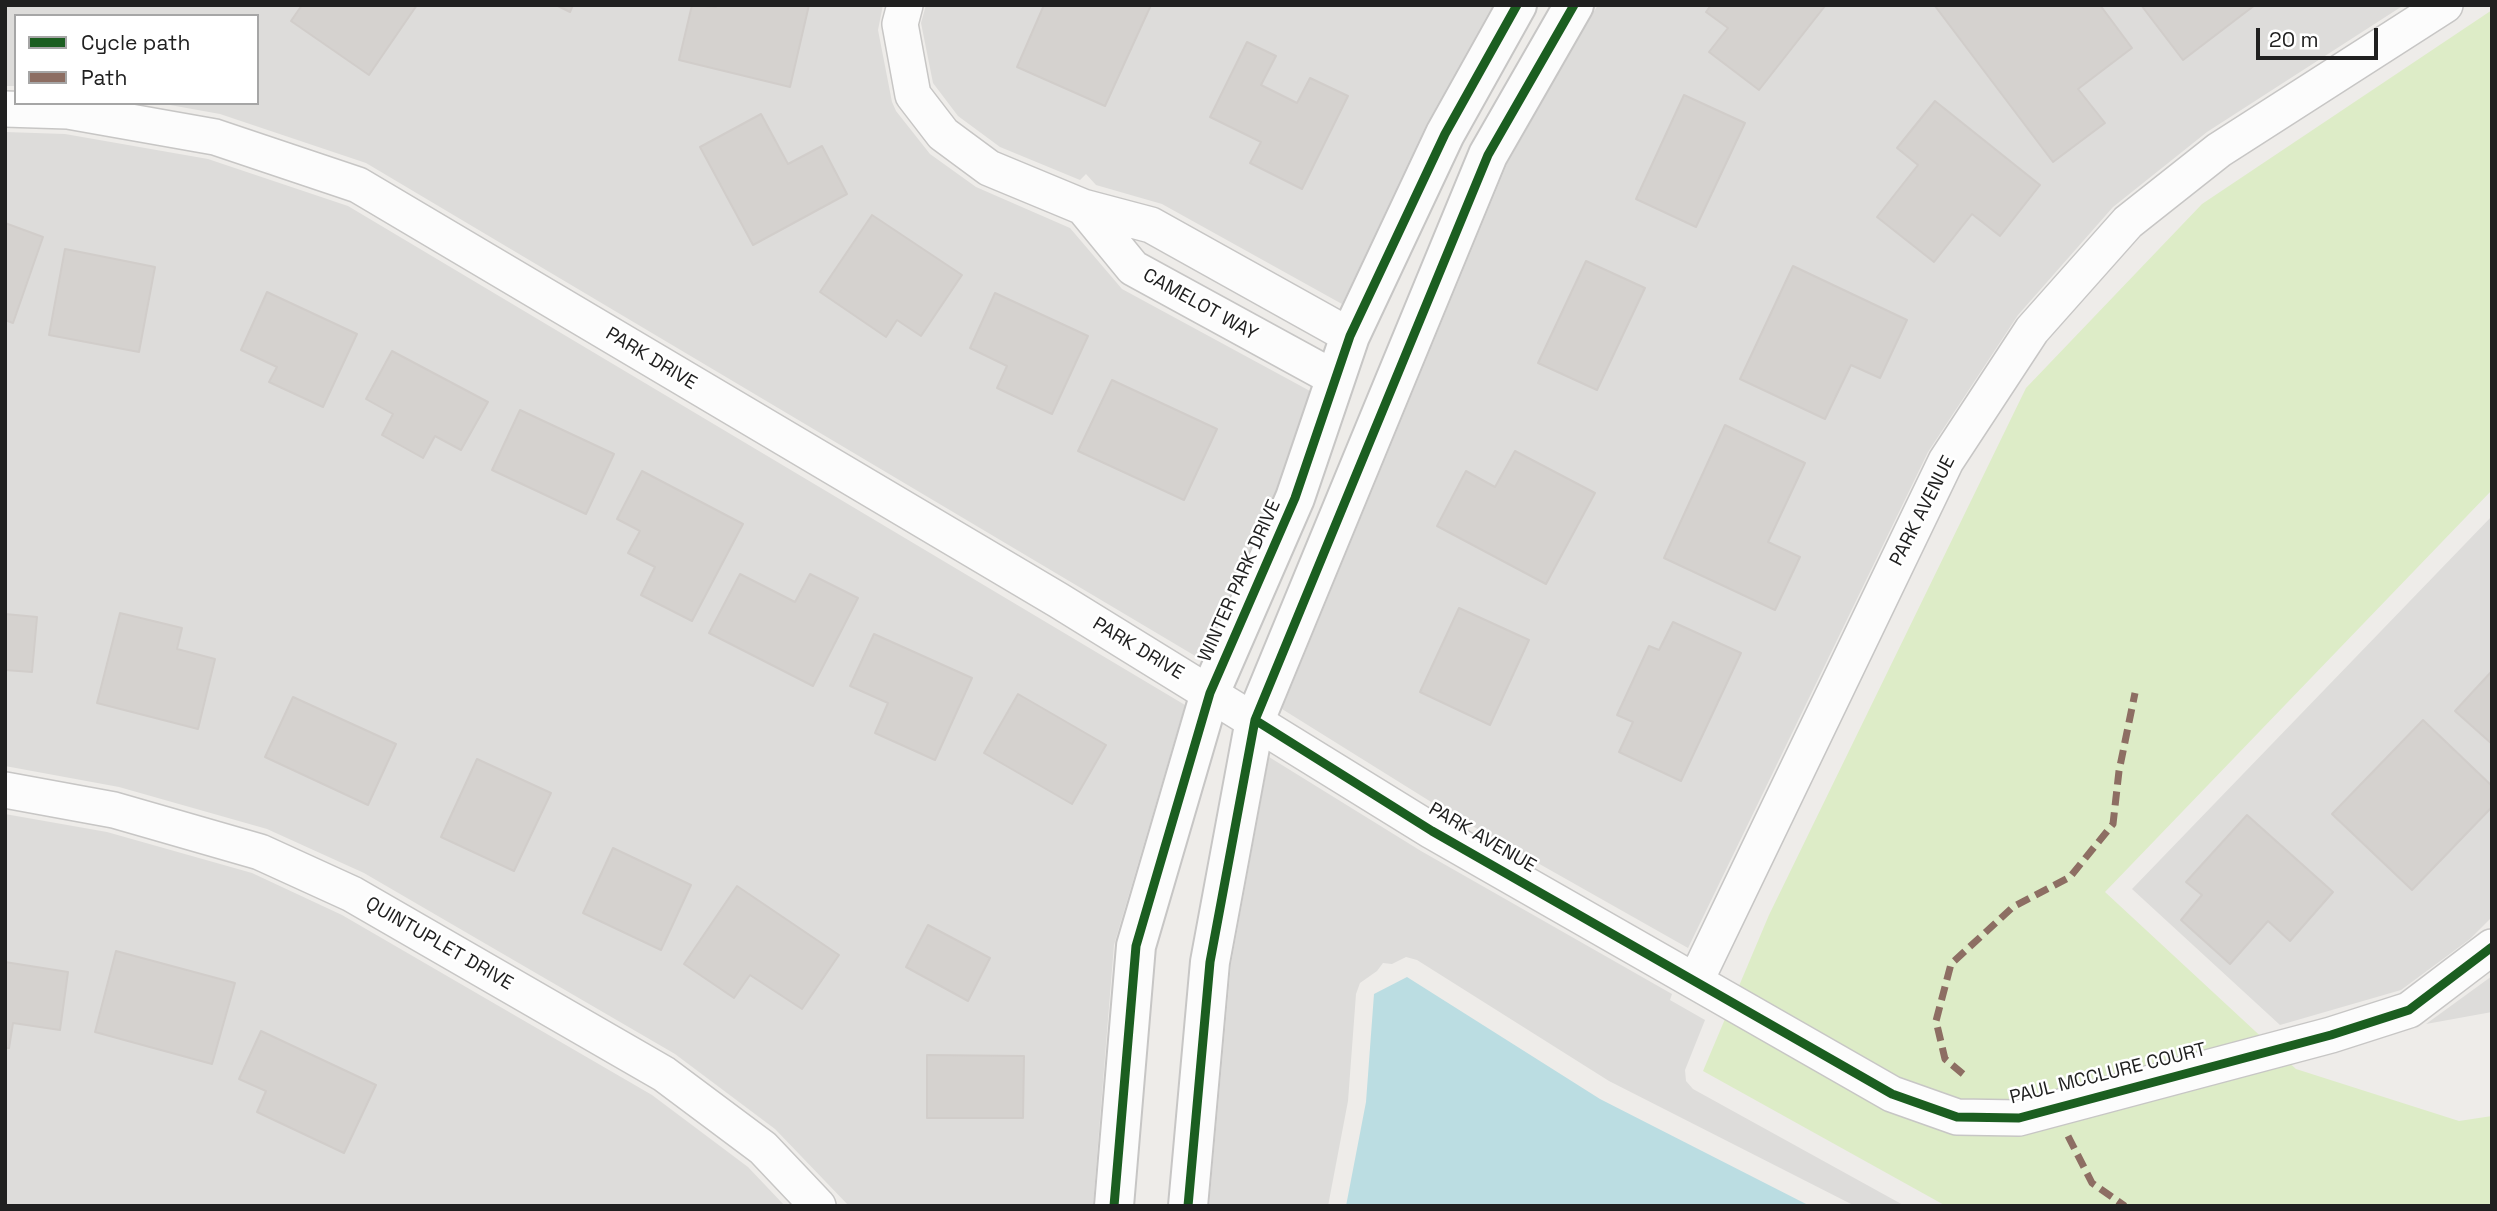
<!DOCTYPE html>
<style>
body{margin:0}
#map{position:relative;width:2497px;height:1211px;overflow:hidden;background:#eeece9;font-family:"Space Grotesk",sans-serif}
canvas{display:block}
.frame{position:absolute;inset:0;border:7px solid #202020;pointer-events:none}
.legend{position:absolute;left:14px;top:14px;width:245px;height:91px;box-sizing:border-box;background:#fff;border:2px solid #a6a6a6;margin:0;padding:9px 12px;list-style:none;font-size:21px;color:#202020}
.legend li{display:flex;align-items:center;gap:14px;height:35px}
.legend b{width:35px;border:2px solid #a6a6a6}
.scale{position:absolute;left:2256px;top:28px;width:122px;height:32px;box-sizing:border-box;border:4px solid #202020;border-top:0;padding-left:9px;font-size:21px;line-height:24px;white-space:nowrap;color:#202020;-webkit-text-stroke:5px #fff;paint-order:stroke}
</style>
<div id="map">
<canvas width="2497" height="1211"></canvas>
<div class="frame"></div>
<ul class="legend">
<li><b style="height:9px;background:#1b5e20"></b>Cycle path</li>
<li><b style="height:9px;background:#8d6e63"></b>Path</li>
</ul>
<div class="scale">20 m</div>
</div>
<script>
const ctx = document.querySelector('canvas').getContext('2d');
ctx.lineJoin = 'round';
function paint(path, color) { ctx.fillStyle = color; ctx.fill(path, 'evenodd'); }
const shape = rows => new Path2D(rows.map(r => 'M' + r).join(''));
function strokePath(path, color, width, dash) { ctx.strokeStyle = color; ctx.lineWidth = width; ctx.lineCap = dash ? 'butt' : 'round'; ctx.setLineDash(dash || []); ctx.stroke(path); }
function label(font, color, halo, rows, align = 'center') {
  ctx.font = font + ' "Space Grotesk",sans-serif'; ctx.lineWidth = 5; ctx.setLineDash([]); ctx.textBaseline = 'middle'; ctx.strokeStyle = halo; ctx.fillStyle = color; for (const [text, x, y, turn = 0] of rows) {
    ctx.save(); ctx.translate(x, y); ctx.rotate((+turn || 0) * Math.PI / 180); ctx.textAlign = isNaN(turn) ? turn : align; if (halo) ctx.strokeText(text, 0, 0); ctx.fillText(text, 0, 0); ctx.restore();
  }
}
paint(shape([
 [5,5,883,5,878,30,892,102,896,111,930,154,976,187,1070,228,1122,289,1310,391,1276,491,1202,660,366,163,220,114,159,103,257,103,257,16,16,16,16,86,5,86],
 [926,5,1493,5,1426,125,1342,304,1162,204,1096,185,1086,174,1080,180,1000,147,958,116,933,83,921,23],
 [1598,5,2404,5,2207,132,2113,207,2018,315,1928,452,1688,948,1444,810,1282,709,1507,164,1578,37],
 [5,132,65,134,208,159,348,206,1185,705,1114,945,1093,1206,849,1206,775,1129,675,1054,364,873,267,829,119,787,5,766],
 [2492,516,2492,917,2470,939,2401,990,2280,1025,2132,889],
 [1269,757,1421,851,1672,994,1670,1000,1705,1020,1685,1070,1686,1081,1693,1089,1905,1206,1855,1206,1609,1081,1417,960,1406,957,1392,964,1383,963,1377,971,1360,983,1356,994,1348,1101,1328,1206,1209,1206,1231,964],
 [5,814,107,832,252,873,342,915,652,1095,748,1167,785,1206,5,1206],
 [2492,976,2492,1012,2426,1024]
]), '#dddcda');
paint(shape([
 [2492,10,2492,490,2105,892,2296,1069,2459,1121,2492,1116,2492,1206,1946,1206,1703,1071,1769,915,2026,388,2202,204]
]), '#ddecc7');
paint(shape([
 [1407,977,1600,1099,1810,1206,1346,1206,1366,1102,1374,994]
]), '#bbdde2');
const building = shape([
 [302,5,417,5,369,75,291,21,302,5],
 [556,5,573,5,570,12,556,5],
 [692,5,716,7,716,5,809,5,790,87,679,60,692,5],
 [1044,5,1151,5,1105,106,1017,67,1044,5],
 [1711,5,1824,5,1825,6,1759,90,1709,52,1728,28,1706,12,1711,5],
 [1937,5,2100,5,2132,48,2078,89,2105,123,2053,162,1935,6,1937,5],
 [2141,5,2255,5,2183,60,2141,5],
 [1247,42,1276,56,1261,85,1297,103,1310,78,1348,96,1302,189,1250,163,1261,142,1210,117,1247,42],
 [1684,95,1745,123,1696,227,1636,199,1684,95],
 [1935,101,2040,185,2000,236,1972,214,1934,262,1877,217,1918,165,1897,148,1935,101],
 [761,114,788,164,822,146,847,194,753,245,700,147,761,114],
 [872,215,962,275,921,336,897,320,886,337,820,292,872,215],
 [5,223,43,237,13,323,5,320,5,223],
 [65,249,155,267,139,352,49,335,65,249],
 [1586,261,1645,288,1597,390,1538,363,1586,261],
 [1793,266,1907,320,1880,378,1851,365,1825,419,1740,379,1793,266],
 [267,292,357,334,323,407,269,382,277,367,241,350,267,292],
 [995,293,1088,336,1052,414,997,388,1007,366,970,348,995,293],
 [392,351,488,402,461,450,435,436,423,458,382,435,393,414,366,399,392,351],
 [1112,380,1217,429,1184,500,1078,451,1112,380],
 [520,410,614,454,586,514,492,470,520,410],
 [1725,425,1805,463,1768,542,1800,557,1775,610,1664,558,1725,425],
 [1515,451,1595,493,1546,584,1437,526,1466,471,1495,487,1515,451],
 [642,471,743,524,692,621,641,595,655,567,628,553,640,531,617,519,642,471],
 [740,574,795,602,810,574,858,598,813,686,709,633,740,574],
 [1459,608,1529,640,1490,725,1420,692,1459,608],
 [120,613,182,628,177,649,215,659,198,729,97,703,120,613],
 [5,614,37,617,32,672,5,670,5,614],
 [1673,622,1741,653,1681,781,1619,752,1633,722,1617,715,1649,646,1659,650,1673,622],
 [874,634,972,678,935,760,875,733,888,703,850,686,874,634],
 [2492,671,2492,744,2455,711,2492,671],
 [1018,694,1106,745,1072,804,984,753,1018,694],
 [293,697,396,744,368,805,265,757,293,697],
 [2423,720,2492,786,2492,807,2412,890,2332,814,2423,720],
 [477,759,551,793,514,871,441,837,477,759],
 [2247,815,2333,892,2290,941,2268,921,2230,964,2181,920,2202,895,2186,882,2247,815],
 [613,848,691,885,661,950,583,913,613,848],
 [737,886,839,955,802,1009,750,975,734,998,684,964,737,886],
 [928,925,990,958,968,1001,906,967,928,925],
 [116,951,235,983,212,1064,95,1032,116,951],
 [5,962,68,972,60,1030,13,1023,9,1048,5,1048,5,962],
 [261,1031,376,1085,344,1153,257,1112,266,1091,239,1079,261,1031],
 [927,1055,1024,1056,1023,1118,927,1118,927,1055]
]);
paint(building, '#d5d2cf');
strokePath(building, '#d1cdca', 2);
const minor = shape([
 [905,5,900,24,913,95,943,134,989,168,1083,207,1151,225,1350,336],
 [5,109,68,111,215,137,358,185,1058,600,1432,831,1892,1094,1957,1117,2019,1118,2331,1035,2409,1010,2492,947],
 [1083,207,1133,268,1336,379],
 [5,790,114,810,260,852,352,894,664,1074,763,1148,818,1206],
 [1696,980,1946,461,2032,330,2128,222,2219,150,2445,5]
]);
const tertiary = shape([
 [1114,1206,1136,946,1210,693,1295,498,1350,336,1445,134,1517,5],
 [1188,1206,1210,962,1255,720,1488,155,1574,5]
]);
strokePath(minor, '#c7c6c5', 38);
strokePath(tertiary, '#c7c6c5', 42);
strokePath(minor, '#fcfcfc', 35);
strokePath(tertiary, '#fcfcfc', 38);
strokePath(shape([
 [1963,1074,1945,1059,1936,1021,1951,964,2013,907,2070,877,2113,824,2119,771,2135,693],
 [2068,1136,2092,1183,2125,1206]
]), '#8d6e63', 7, [14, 7]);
strokePath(shape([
 [1255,720,1432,831,1892,1094,1957,1117,2019,1118,2331,1035,2409,1010,2492,947],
 [1114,1206,1136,946,1210,693,1295,498,1350,336,1445,134,1517,5],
 [1188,1206,1210,962,1255,720,1488,155,1574,5]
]), '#1b5e20', 9);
label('19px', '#202020', '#fff', [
 ["CAMELOT WAY",1200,305,29],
 ["PARK DRIVE",651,359,31],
 ["PARK AVENUE",1923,511,-63],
 ["WINTER PARK DRIVE",1240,581,-66],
 ["PARK DRIVE",1138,649,31],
 ["PARK AVENUE",1482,838,30],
 ["QUINTUPLET DRIVE",439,944,30],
 ["PAUL MCCLURE COURT",2108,1074,-14]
]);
</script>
